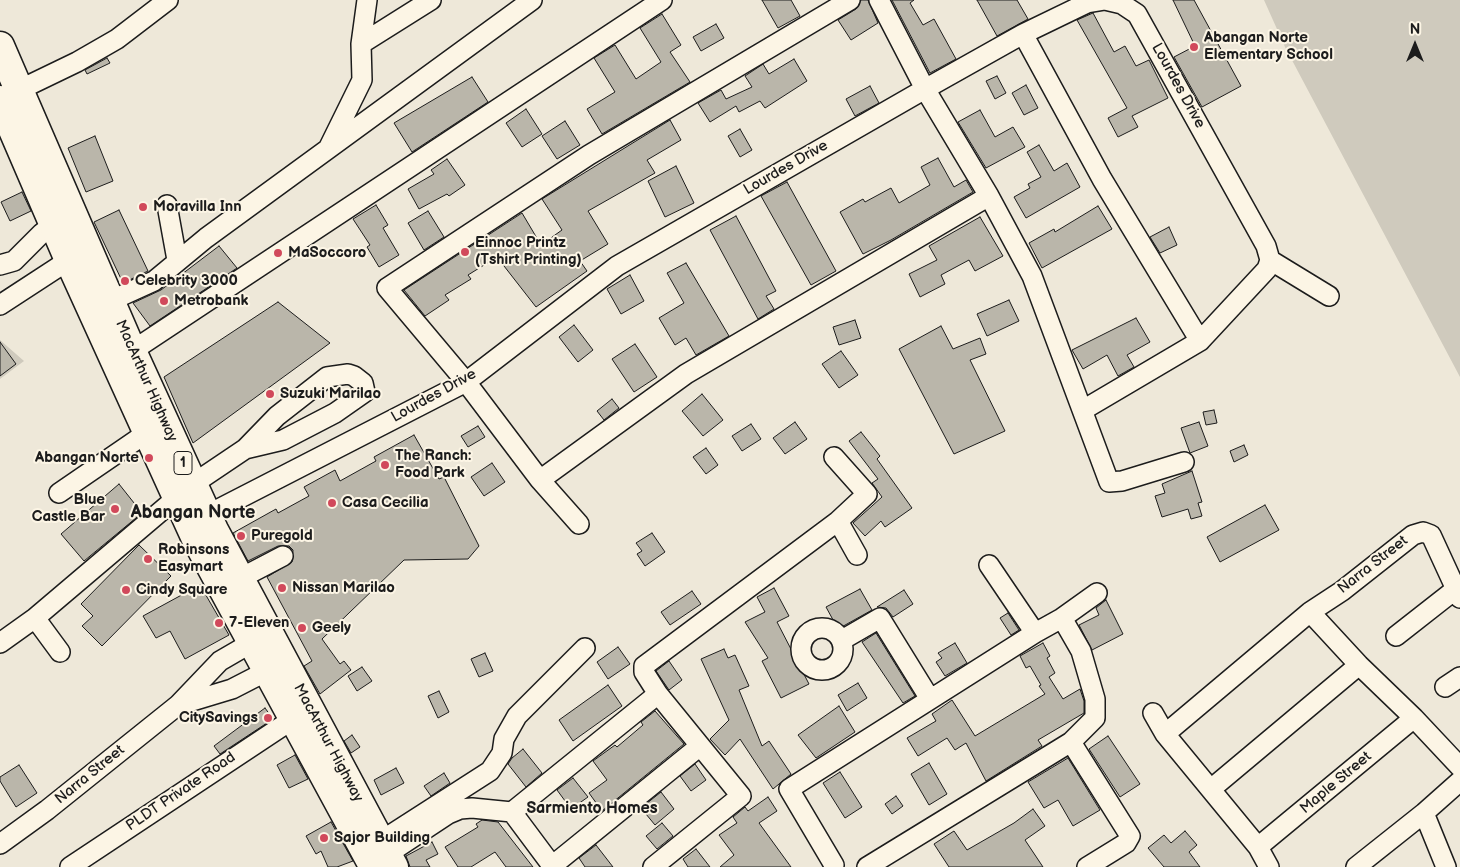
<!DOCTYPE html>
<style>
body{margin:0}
#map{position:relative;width:1460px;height:867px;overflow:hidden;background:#eee8d9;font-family:"Balsamiq Sans",sans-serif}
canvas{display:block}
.north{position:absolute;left:1390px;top:20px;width:50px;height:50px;-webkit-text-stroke:4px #fcf5e5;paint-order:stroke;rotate:0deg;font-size:14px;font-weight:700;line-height:20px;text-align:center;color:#1c1c1c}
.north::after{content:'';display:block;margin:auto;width:18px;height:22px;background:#1c1c1c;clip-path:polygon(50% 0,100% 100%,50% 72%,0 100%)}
</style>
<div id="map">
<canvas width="1460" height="867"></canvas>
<div class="north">N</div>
</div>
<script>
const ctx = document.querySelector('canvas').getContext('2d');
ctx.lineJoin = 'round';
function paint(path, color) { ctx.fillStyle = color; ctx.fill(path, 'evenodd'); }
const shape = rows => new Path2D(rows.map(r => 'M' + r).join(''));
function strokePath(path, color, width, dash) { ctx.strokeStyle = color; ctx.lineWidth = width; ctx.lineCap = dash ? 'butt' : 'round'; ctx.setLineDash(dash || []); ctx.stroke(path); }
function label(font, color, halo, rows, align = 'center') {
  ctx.font = font + ' "Balsamiq Sans",sans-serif'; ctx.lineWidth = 4; ctx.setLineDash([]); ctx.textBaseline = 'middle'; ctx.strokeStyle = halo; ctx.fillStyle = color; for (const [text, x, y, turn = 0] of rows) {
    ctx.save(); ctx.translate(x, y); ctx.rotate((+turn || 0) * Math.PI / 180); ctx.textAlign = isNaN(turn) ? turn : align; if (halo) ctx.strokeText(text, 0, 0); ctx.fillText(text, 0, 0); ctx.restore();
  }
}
paint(shape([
 [1264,0,1460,0,1460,377,1285,47],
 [0,340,24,361,0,379]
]), '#cfcabd');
const building = shape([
 [762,0,791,0,800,16,778,28,762,0],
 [861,0,868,0,878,23,851,40,838,20,856,9,861,0],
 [892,0,914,0,910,3,923,25,934,19,956,59,930,73,892,0],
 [977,0,1017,0,1028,19,997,36,977,0],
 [1173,0,1194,0,1241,86,1202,107,1174,57,1195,46,1173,0],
 [1093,13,1114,52,1125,46,1136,66,1149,60,1168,98,1132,116,1138,127,1118,137,1108,118,1127,108,1077,20,1093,13],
 [662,14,681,45,670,52,690,82,602,134,587,109,615,92,594,58,615,45,636,79,661,62,640,28,662,14],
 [716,24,724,38,701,51,693,37,716,24],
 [107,58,110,63,87,74,85,70,107,58],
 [794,59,807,81,765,108,760,101,739,112,736,106,710,122,698,103,721,90,726,99,752,87,745,76,763,64,769,74,794,59],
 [997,76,1006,93,995,99,986,81,997,76],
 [472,77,488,102,412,152,394,123,472,77],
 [1026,85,1038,108,1024,115,1012,93,1026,85],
 [870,86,879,103,855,116,846,99,870,86],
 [526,109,542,134,522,147,506,123,526,109],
 [980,110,995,137,1013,127,1025,147,986,168,958,122,980,110],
 [670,120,681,140,647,160,655,173,588,211,608,244,580,261,587,271,536,307,497,257,468,275,471,279,445,295,449,300,425,316,404,290,522,213,541,245,562,230,542,199,670,120],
 [565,121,580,145,557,159,542,136,565,121],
 [740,129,752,150,740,157,728,136,740,129],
 [95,136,113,181,86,192,68,148,95,136],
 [1039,145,1054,171,1067,163,1080,187,1026,218,1014,197,1030,188,1028,184,1041,177,1027,152,1039,145],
 [938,158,954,187,966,180,973,192,891,240,863,254,840,212,863,199,865,202,891,188,899,203,930,185,921,167,938,158],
 [447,159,465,185,449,196,447,194,419,209,408,189,434,174,431,170,447,159],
 [676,166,694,203,665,217,648,181,676,166],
 [787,182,836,271,811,285,761,196,787,182],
 [22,192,31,211,10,221,1,202,22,192],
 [376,205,388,225,383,228,399,255,379,267,367,247,370,245,353,219,376,205],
 [1098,206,1112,229,1042,268,1029,243,1054,229,1055,232,1098,206],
 [119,210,148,271,123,283,94,222,119,210],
 [428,211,444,237,424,250,408,223,428,211],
 [736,216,776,291,766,296,774,309,758,319,710,230,736,216],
 [980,217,1003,256,975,271,969,260,941,275,945,284,920,297,909,274,937,260,929,246,980,217],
 [1169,227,1177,245,1160,253,1150,237,1169,227],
 [219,246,237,268,150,326,133,303,161,290,219,246],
 [686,263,729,336,696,355,686,338,675,345,659,318,684,303,667,273,686,263],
 [630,275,644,301,621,314,607,289,630,275],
 [1009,300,1019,321,987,336,977,314,1009,300],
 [278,302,330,343,193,443,164,377,278,302],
 [1136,318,1150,342,1127,355,1134,367,1118,376,1107,355,1083,369,1072,350,1136,318],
 [855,320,861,338,839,345,833,327,855,320],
 [574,325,593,350,578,362,559,337,574,325],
 [941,326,953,349,980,338,986,354,970,360,1005,431,954,454,899,349,941,326],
 [0,342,16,364,0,376,0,342],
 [635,344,657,377,634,392,612,359,635,344],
 [841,351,858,375,839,388,822,364,841,351],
 [702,394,723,420,703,436,682,411,702,394],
 [612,399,619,408,604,420,597,411,612,399],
 [1214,410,1217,423,1206,425,1203,412,1214,410],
 [795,422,807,439,785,454,773,438,795,422],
 [1199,422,1208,446,1190,453,1181,428,1199,422],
 [751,424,761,439,742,451,732,436,751,424],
 [478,426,485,437,468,447,461,436,478,426],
 [861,432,880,456,877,459,912,508,885,527,881,521,865,536,853,523,882,497,872,483,878,479,849,441,861,432],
 [414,435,439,479,444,477,479,546,468,559,404,560,322,639,340,664,344,661,351,670,320,694,304,666,312,661,267,577,292,562,293,550,289,546,278,546,248,561,233,533,276,509,278,513,309,496,304,487,335,470,340,481,376,461,374,457,414,435],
 [1244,445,1248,455,1234,462,1230,451,1244,445],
 [706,448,718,465,706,474,693,457,706,448],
 [492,463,505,482,484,496,471,477,492,463],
 [1192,471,1202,502,1198,503,1202,516,1191,519,1188,509,1162,517,1155,496,1165,493,1162,484,1192,471],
 [119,484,142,513,84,561,61,534,119,484],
 [1265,505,1279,530,1220,562,1207,537,1265,505],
 [652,533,665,552,645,566,637,554,642,551,636,543,652,533],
 [139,545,171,576,102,646,82,626,93,616,81,604,139,545],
 [200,585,229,635,185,659,170,631,156,638,143,616,200,585],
 [774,588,789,616,777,622,809,684,781,698,762,661,768,658,745,622,765,612,757,597,774,588],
 [860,589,872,610,838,629,826,607,860,589],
 [904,590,913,604,893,617,886,608,877,607,904,590],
 [692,591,701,604,670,625,661,612,692,591],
 [1106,600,1123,634,1092,650,1079,625,1099,615,1096,608,1106,600],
 [1008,613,1019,630,1011,635,1000,618,1008,613],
 [876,633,915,696,903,703,862,642,876,633],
 [955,643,967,663,945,676,936,662,942,658,938,653,955,643],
 [1043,643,1050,656,1047,658,1055,673,1049,677,1063,699,1080,689,1084,701,1084,713,1038,740,1042,746,986,781,966,743,955,750,947,738,918,756,907,738,936,721,932,714,952,700,975,736,1045,694,1039,686,1041,685,1030,666,1026,668,1020,656,1043,643],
 [618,647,630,664,608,679,597,662,618,647],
 [724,649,728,658,735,655,749,686,739,690,762,746,769,741,791,774,773,789,740,739,725,755,710,739,729,720,701,659,724,649],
 [485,653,493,671,479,677,471,659,485,653],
 [669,661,682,680,669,690,656,671,669,661],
 [362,667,372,681,357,691,348,676,362,667],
 [858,683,867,698,847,711,838,695,858,683],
 [608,685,622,706,573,741,559,720,608,685],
 [439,691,449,712,438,718,428,696,439,691],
 [839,706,855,732,816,758,798,735,839,706],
 [265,708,273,719,220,754,214,746,265,708],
 [655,711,684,744,602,811,589,793,607,780,593,761,615,745,617,747,643,725,641,722,655,711],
 [352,735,360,747,351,753,344,741,352,735],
 [1108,736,1140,784,1120,797,1089,749,1108,736],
 [523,749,542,773,526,787,508,764,512,758,523,749],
 [295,755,308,779,289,788,277,765,295,755],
 [1068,758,1100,810,1073,826,1058,800,1044,808,1028,782,1068,758],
 [929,763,947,794,929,805,911,774,929,763],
 [695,764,706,780,691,791,680,776,695,764],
 [19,765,37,793,16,807,0,781,0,777,19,765],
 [396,768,404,783,381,795,374,780,396,768],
 [840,772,862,807,845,818,823,783,840,772],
 [444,773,450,783,431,796,424,786,444,773],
 [573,778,588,797,571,809,557,790,573,778],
 [661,792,674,809,655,825,641,808,661,792],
 [896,796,903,806,892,814,885,804,896,796],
 [768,797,777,811,759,823,791,867,720,867,734,855,719,835,737,823,733,817,745,807,748,811,768,797],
 [1033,809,1045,826,1025,840,1043,867,949,867,934,844,954,831,967,850,1014,823,1033,809],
 [482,820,498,822,533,867,506,867,495,852,471,867,458,867,445,847,478,827,476,824,482,820],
 [331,822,353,861,337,867,328,867,321,851,316,854,306,836,331,822],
 [662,823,673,836,657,849,646,836,662,823],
 [1185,831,1197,845,1189,852,1200,867,1164,867,1148,848,1164,835,1171,843,1185,831],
 [432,842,438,854,426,860,430,867,410,867,406,856,432,842],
 [596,845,613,867,585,867,579,858,596,845],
 [696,849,710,867,688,867,683,859,696,849]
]);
paint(building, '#bab6aa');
strokePath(building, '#1c1c1c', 1);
const minor = shape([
 [879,0,925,89,989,196],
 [1023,34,1102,179,1200,341],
 [361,44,431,0],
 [19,90,77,62,117,39,168,0],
 [328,149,362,80,361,44,367,0],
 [167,205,177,260],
 [1270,260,1329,296],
 [0,265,14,261,42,233,62,218],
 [0,305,69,260,79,257],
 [99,306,154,281,206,238,532,0],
 [132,351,662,0],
 [1083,410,1200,341,1267,269,1270,260],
 [834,457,867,494,838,521],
 [540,480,686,374,989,196,1032,276,1109,482,1122,481,1184,462],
 [59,493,148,432],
 [207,515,466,382,617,266,925,89,1023,34,1087,3,1105,0,1122,4,1137,14,1266,246,1270,260],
 [579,524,540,480,466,382,387,288,589,155,850,0],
 [239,579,283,556],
 [1310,612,1359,665,1414,718,1460,767],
 [35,618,60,652],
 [1062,618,1097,593],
 '801 649a21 21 0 1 1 42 0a21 21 0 1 1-42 0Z',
 [1035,633,1062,618,1081,651,1095,699,1095,718,1071,742],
 [1396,636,1456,589],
 [842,640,880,618,930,699],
 [0,643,35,618,193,484,245,449,277,416,327,377,348,374,354,376,363,383,365,392,335,413,283,440,245,449],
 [1445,687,1460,677],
 [658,694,644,672,644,666,838,521,857,555],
 [179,705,232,689,267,671],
 [1153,713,1165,734,1258,847,1269,867],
 [1165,734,1310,612,1342,591,1413,535,1423,532,1431,535,1460,598],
 [1211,789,1359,665],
 [512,812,658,694,741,796,653,867],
 [1424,813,1446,867],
 [381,841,490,771,502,753,504,739,517,716,585,648],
 [0,844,47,810,178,705,220,661,251,643],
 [1258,847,1414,718],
 [377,861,448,814,460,809,472,808,512,812,553,867],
 [834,865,789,789,1035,633,989,565],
 [552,866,700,746],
 [70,867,293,719],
 [867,867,1071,742,1130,836,1126,843,1087,867],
 [1356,867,1424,813,1460,781]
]);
const highway = shape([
 [0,46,132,351,214,530,394,867],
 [0,100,69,260,196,539,371,862]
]);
strokePath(minor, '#1c1c1c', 22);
strokePath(highway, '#1c1c1c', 31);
strokePath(minor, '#fcf5e5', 19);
strokePath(highway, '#fcf5e5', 28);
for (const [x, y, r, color] of [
 [1194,47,5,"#d1495b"],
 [143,207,5,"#d1495b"],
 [465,252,5,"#d1495b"],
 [278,253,5,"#d1495b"],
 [125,281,5,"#d1495b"],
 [164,301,5,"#d1495b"],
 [270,394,5,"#d1495b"],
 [149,458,5,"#d1495b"],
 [385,465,5,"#d1495b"],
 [332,503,5,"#d1495b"],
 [115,509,5,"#d1495b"],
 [241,536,5,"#d1495b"],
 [148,559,5,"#d1495b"],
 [282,588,5,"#d1495b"],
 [126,590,5,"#d1495b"],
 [219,623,5,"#d1495b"],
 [302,628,5,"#d1495b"],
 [268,718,5,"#d1495b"],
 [324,838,5,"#d1495b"]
]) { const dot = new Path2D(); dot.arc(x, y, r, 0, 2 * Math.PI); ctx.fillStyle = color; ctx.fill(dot); strokePath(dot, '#fcf5e5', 2); }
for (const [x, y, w] of [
 [183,463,18]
]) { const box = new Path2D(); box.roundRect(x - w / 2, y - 11.5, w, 23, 4); ctx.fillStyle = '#fcf5e5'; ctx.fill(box); strokePath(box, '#1c1c1c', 1); }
label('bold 14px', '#1c1c1c', null, [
 ["1",183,463]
]);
label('bold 15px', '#1c1c1c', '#fcf5e5', [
 ["Abangan Norte",1204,38],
 ["Elementary School",1204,55],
 ["Moravilla Inn",153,207],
 ["Einnoc Printz",475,243],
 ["(Tshirt Printing)",475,260],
 ["MaSoccoro",288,253],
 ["Celebrity 3000",135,281],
 ["Metrobank",174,301],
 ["Suzuki Marilao",280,394],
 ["The Ranch:",395,456],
 ["Food Park",395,473],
 ["Abangan Norte",139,458,"right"],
 ["Blue",105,500,"right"],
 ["Castle Bar",105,517,"right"],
 ["Casa Cecilia",342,503],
 ["Puregold",251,536],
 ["Robinsons",158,550],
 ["Easymart",158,567],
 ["Nissan Marilao",292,588],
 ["Cindy Square",136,590],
 ["7-Eleven",229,623],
 ["Geely",312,628],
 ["CitySavings",258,718,"right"],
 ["Sajor Building",334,838]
], 'left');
label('15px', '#1c1c1c', '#fcf5e5', [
 ["Lourdes Drive",1178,86,61],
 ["Lourdes Drive",786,168,-30],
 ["MacArthur Highway",146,381,66],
 ["Lourdes Drive",434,396,-29],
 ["Narra Street",1373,565,-38],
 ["MacArthur Highway",328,743,62],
 ["Narra Street",90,775,-39],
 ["Maple Street",1336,783,-40],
 ["PLDT Private Road",181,792,-34]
]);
label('bold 16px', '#1c1c1c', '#fcf5e5', [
 ["Sarmiento Homes",592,809]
]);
label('bold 18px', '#1c1c1c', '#fcf5e5', [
 ["Abangan Norte",193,513]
]);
</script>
